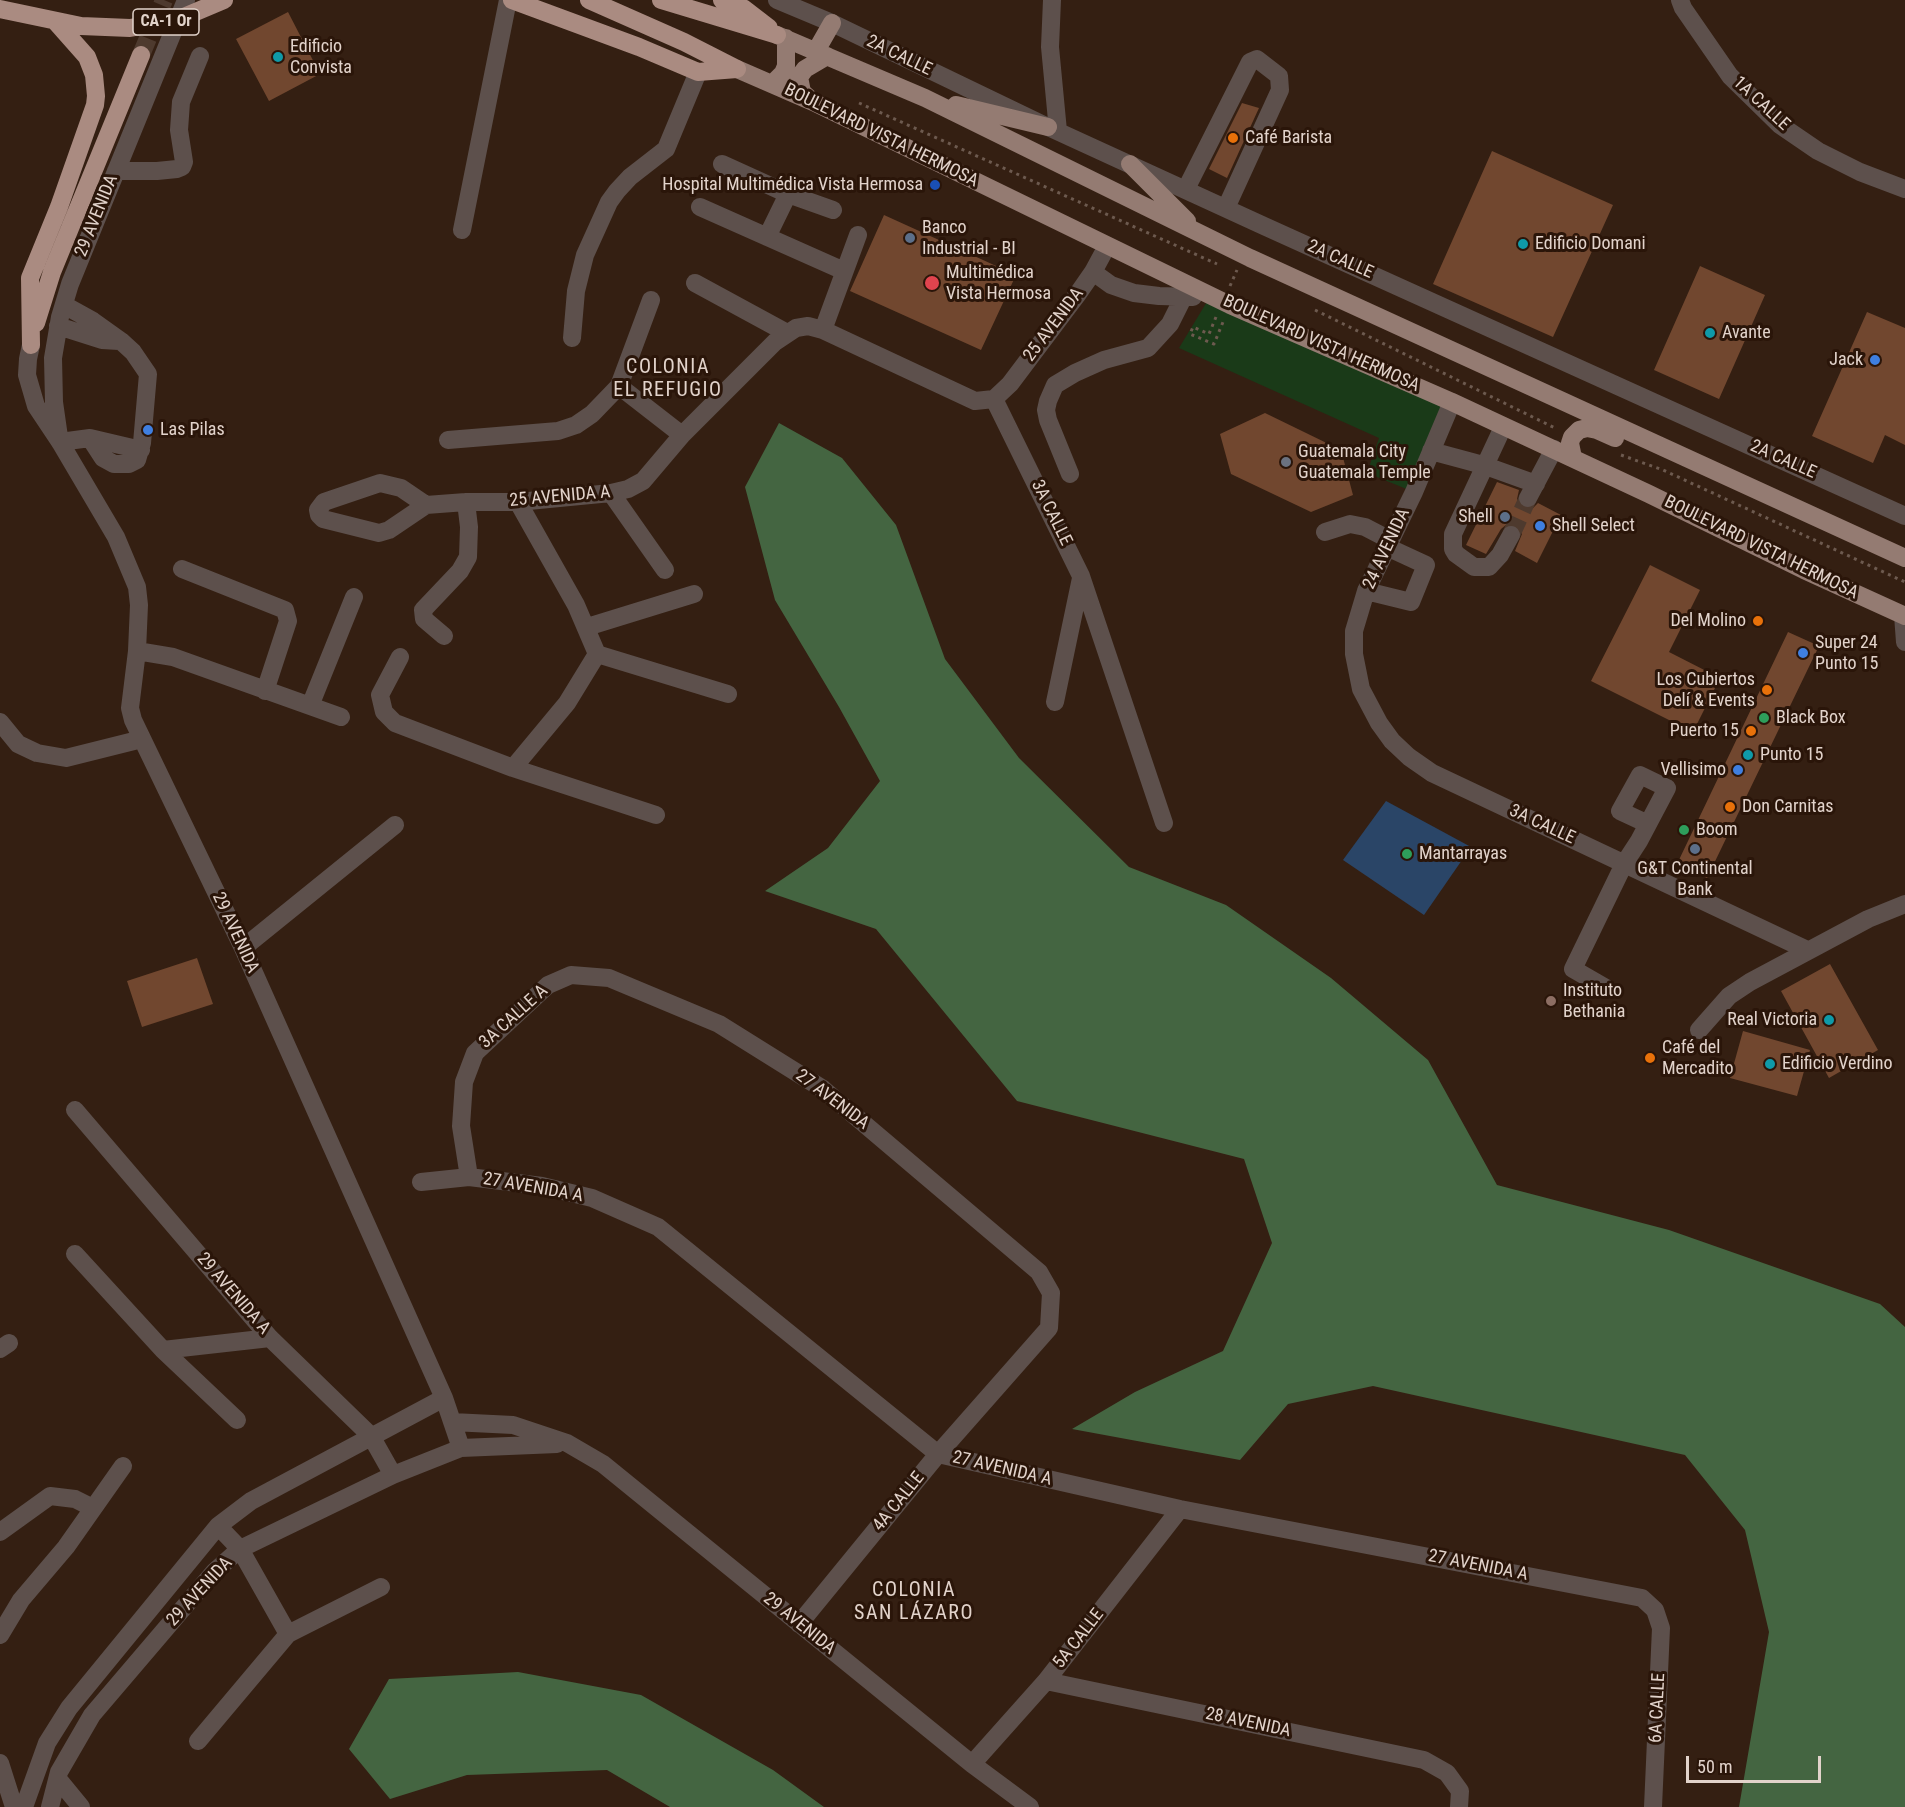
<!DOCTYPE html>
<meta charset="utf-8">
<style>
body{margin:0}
#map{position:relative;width:1905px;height:1807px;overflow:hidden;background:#341f12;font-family:"Roboto Condensed",sans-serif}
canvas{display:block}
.scale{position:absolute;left:1686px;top:1756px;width:135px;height:27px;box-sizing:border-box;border:3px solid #e2d3cb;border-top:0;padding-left:8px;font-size:18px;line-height:21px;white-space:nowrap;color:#e2d3cb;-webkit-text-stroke:4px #2a1509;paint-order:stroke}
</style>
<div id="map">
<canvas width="1905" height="1807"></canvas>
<div class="scale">50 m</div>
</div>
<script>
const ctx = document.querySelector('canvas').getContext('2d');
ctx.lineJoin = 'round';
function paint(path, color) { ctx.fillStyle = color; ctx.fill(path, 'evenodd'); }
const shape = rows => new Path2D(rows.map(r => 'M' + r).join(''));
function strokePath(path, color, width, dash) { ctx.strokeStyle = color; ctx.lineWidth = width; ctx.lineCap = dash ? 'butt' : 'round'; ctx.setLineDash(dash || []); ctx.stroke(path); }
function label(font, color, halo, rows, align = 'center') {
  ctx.font = font + ' "Roboto Condensed",sans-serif'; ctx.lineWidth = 6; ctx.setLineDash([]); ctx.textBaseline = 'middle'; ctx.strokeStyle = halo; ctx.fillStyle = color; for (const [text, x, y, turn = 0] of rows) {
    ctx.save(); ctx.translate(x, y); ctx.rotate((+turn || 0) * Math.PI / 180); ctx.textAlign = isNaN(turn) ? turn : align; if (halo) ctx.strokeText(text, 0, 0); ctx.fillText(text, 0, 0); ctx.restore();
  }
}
paint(shape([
 [1211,295,1452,402,1414,492,1367,473,1379,438,1179,348]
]), '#1a3a18');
paint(shape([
 [779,423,842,458,896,525,945,659,1019,758,1129,867,1226,905,1331,978,1428,1060,1497,1185,1669,1230,1880,1304,1905,1327,1905,1807,1739,1807,1769,1632,1745,1530,1685,1455,1373,1386,1288,1404,1240,1460,1072,1429,1135,1392,1223,1351,1272,1243,1244,1159,1017,1101,876,929,765,891,828,848,880,781,839,707,775,600,745,487],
 [518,1672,641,1695,773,1770,824,1807,670,1807,607,1770,467,1775,390,1799,349,1749,389,1679]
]), '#446541');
paint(shape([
 [1386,801,1471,847,1424,915,1343,860]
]), '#2a4567');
paint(shape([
 [288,12,320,74,269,101,236,39],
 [1242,103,1259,108,1227,178,1209,169],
 [1492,151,1613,205,1553,337,1433,284],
 [884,215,1016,275,981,350,850,291],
 [1700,266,1765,295,1719,399,1654,370],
 [1867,312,1905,328,1905,445,1885,435,1873,463,1812,436],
 [1265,413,1341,450,1353,495,1311,512,1231,474,1220,434],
 [1497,482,1519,490,1517,499,1519,504,1523,508,1533,508,1538,503,1561,515,1537,563,1515,551,1522,534,1517,525,1511,524,1506,525,1501,529,1486,554,1466,545],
 [1650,565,1700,590,1669,652,1720,678,1693,732,1591,681],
 [1788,632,1819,646,1707,878,1677,864],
 [197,958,213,1004,142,1027,127,981],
 [1830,964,1878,1050,1829,1078,1781,991],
 [1743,1031,1810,1050,1797,1096,1730,1078]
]), '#71472f');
strokePath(shape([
 [1511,535,1528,498]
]), '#4e3a2e', 18, [18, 9]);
strokePath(shape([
 [141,55,164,0]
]), '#4e3a2e', 18, [18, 9]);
strokePath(shape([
 [859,103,1217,264],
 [1230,286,1237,270],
 [1315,310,1557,429],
 [1216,317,1209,334,1193,327,1190,334,1214,344,1223,322],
 [1621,455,1663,470,1905,582]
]), '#6d5a4f', 3, [3, 4.5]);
strokePath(shape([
 [777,0,832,23,1048,127,1264,226,1905,516],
 [1052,0,1050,47,1058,131],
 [1680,0,1683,8,1730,76,1780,125,1818,151,1860,172,1905,189],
 [722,164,788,194],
 [116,171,157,171,177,169,182,167,184,162,179,130,181,102,200,56],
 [1186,189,1250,62,1257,59,1279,76,1280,90,1226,208],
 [700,207,844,271],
 [462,230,508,0],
 [767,237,788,194,833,210],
 [1093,272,1111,285,1134,293,1159,296,1193,297],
 [695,283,787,333],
 [64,305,93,321,121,341,133,352,148,374,142,443,137,460,129,464,114,464,103,458,90,438],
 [58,326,102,340,119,341],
 [823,330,858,235],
 [572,338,576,291,585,255,609,202,617,191,630,177,666,149,698,72],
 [31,345,28,359,27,375,36,406,60,442,116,537,137,587,139,605,137,651,130,708,133,720,243,948,444,1398,461,1448],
 [619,386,682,435],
 [994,399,1081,576,1164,823],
 [994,399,1010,384,1077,295,1093,272,1107,246],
 [1452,402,1414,492,1366,591,1354,631,1354,654,1361,689,1379,723,1392,741,1409,757,1432,773,1807,950],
 [1503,427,1453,534,1453,549,1456,554,1474,567,1489,567,1500,555,1511,535],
 [59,437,54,402,53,358,60,317,70,284,186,0],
 [448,440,558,431,576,425,592,414,619,386,651,300],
 [60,442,90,438,141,450],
 [1431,451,1483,465,1536,484],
 [1070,474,1048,420,1046,410,1048,401,1055,385,1075,373,1104,360,1148,348,1170,324,1183,298],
 [611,493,665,570],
 [1528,498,1554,449],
 [518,502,576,605,597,654,728,694],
 [426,505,401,488,380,483,324,502,318,510,319,515,323,519,379,533,389,530,426,505,466,502,518,502,611,493,628,489,643,481,682,435,775,342,796,328,808,326,823,330,975,401,994,399],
 [1325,532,1350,524,1365,527,1390,540],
 [182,569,285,610,288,621,265,691],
 [1366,591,1411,602,1426,565,1387,547],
 [1903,615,1905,642],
 [587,627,694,594],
 [444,636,424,619,423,610,460,571,468,557,469,527,466,502],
 [137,651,173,657,341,717],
 [400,657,380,695,384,712,395,723,513,768,656,815],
 [1055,702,1081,578],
 [310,706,354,597],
 [0,722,18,744,37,753,66,758,142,739],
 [513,768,567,703,597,654],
 [243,948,395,825],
 [1606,988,1573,969,1624,864,1639,841,1648,824,1667,788,1640,775,1620,811,1648,824],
 [1699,1030,1729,996,1750,982,1868,919,1905,904],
 [75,1110,270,1338,371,1436,393,1475],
 [469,1177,461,1126,464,1082,475,1053,548,985,571,975,609,978,719,1024,823,1089,1039,1272,1051,1293,1049,1328,938,1454,799,1624],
 [421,1182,469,1177,542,1186,592,1198,658,1227,938,1454,1180,1509,1642,1598,1655,1610,1661,1628,1653,1807],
 [75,1254,163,1350,237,1420],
 [0,1349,9,1343],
 [163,1350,270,1338],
 [452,1422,513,1425,567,1443,603,1464,972,1764,1030,1807],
 [218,1526,240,1549,288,1634],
 [0,1532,50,1496,75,1499,93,1508],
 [0,1635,21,1600,66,1547,123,1466],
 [1046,1681,1424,1760,1447,1773,1460,1791,1459,1807],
 [198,1741,288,1634,381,1587],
 [0,1763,14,1807],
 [972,1764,1046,1681,1180,1509],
 [58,1779,81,1807],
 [24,1807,47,1743,69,1708,218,1526,251,1501,444,1398],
 [50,1807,59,1772,92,1715,214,1572,240,1549,393,1475,461,1448,557,1444]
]), '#5d504c', 18);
strokePath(shape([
 [777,35,925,98,1250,258,1905,558],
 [816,51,832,23],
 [737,69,813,102,1230,305,1452,402,1649,494,1804,570,1905,616],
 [772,84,783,73,786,66,786,38],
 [812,101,802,92,799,77,805,69,827,56],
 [956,105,1048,127],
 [1130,164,1187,221],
 [1573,458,1570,443,1572,437,1579,430,1587,428,1597,430,1615,438]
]), '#947b72', 18);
strokePath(shape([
 [512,0,639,47,698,72,737,69],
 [589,0,684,42,737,69],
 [661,0,777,35],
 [722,0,743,8,769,28],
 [0,9,81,26,130,28,179,19,224,0],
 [36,323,52,272,141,55],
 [31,345,30,278,59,207,95,105,96,96,94,75,87,57,56,22]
]), '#aa8b81', 18);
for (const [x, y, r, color] of [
 [278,57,6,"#0f9aa8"],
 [1233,138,6,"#e8710a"],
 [935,185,6,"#1a4fb4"],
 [910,238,6,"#5c6f8a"],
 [1523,244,6,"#0f9aa8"],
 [932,283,8,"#e0444e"],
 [1710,333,6,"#0f9aa8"],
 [1875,360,6,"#3f7fe0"],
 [148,430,6,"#3f7fe0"],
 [1286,462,6,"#6b7280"],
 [1505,517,6,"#5c6f8a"],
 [1540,526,6,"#3f7fe0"],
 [1758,621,6,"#e8710a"],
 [1803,653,6,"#3f7fe0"],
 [1767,690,6,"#e8710a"],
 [1764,718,6,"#2e9e5b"],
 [1751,731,6,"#e8710a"],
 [1748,755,6,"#0f9aa8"],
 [1738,770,6,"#3f7fe0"],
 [1730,807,6,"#e8710a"],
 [1684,830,6,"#2e9e5b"],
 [1695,849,6,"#5c6f8a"],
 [1407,854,6,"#2e9e5b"],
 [1551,1001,6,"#8d6e63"],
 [1829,1020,6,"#0f9aa8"],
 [1650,1058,6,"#e8710a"],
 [1770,1064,6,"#0f9aa8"]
]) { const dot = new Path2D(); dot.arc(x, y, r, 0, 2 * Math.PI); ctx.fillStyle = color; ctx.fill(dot); strokePath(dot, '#2a1509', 2); }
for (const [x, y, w] of [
 [166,22,66]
]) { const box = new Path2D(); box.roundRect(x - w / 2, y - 13, w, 26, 4.5); ctx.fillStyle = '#2a1509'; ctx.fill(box); strokePath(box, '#e2d3cb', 1.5); }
label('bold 16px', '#e2d3cb', null, [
 ["CA-1 Or",166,22]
]);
label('18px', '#e2d3cb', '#2a1509', [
 ["Edificio",290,47],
 ["Convista",290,68],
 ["Café Barista",1245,138],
 ["Hospital Multimédica Vista Hermosa",923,185,"right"],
 ["Banco",922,228],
 ["Industrial - BI",922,249],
 ["Edificio Domani",1535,244],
 ["Multimédica",946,273],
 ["Vista Hermosa",946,294],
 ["Avante",1722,333],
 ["Jack",1863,360,"right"],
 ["Las Pilas",160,430],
 ["Guatemala City",1298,452],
 ["Guatemala Temple",1298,473],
 ["Shell",1493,517,"right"],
 ["Shell Select",1552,526],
 ["Del Molino",1746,621,"right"],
 ["Super 24",1815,643],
 ["Punto 15",1815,664],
 ["Los Cubiertos",1755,680,"right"],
 ["Delí & Events",1755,701,"right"],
 ["Black Box",1776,718],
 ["Puerto 15",1739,731,"right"],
 ["Punto 15",1760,755],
 ["Vellisimo",1726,770,"right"],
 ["Don Carnitas",1742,807],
 ["Boom",1696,830],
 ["Mantarrayas",1419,854],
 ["G&T Continental",1695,869,"center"],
 ["Bank",1695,890,"center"],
 ["Instituto",1563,991],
 ["Bethania",1563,1012],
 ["Real Victoria",1817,1020,"right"],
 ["Café del",1662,1048],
 ["Mercadito",1662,1069],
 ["Edificio Verdino",1782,1064]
], 'left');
label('18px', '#e2d3cb', '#2a1509', [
 ["2A CALLE",899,56,26],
 ["1A CALLE",1761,104,43],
 ["BOULEVARD VISTA HERMOSA",881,136,26],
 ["29 AVENIDA",97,216,-68],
 ["2A CALLE",1340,260,24],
 ["25 AVENIDA",1054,325,-53],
 ["BOULEVARD VISTA HERMOSA",1321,344,24],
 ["2A CALLE",1783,460,24],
 ["25 AVENIDA A",560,497,-5],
 ["3A CALLE",1051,513,64],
 ["BOULEVARD VISTA HERMOSA",1761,548,26],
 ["24 AVENIDA",1387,549,-65],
 ["3A CALLE",1542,825,25],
 ["29 AVENIDA",235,933,65],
 ["3A CALLE A",514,1017,-42],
 ["27 AVENIDA",832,1100,37],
 ["27 AVENIDA A",533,1188,10],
 ["29 AVENIDA A",233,1294,49],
 ["27 AVENIDA A",1002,1469,13],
 ["4A CALLE",899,1502,-51],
 ["27 AVENIDA A",1478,1566,11],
 ["29 AVENIDA",200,1592,-47],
 ["29 AVENIDA",799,1624,39],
 ["5A CALLE",1079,1639,-52],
 ["6A CALLE",1658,1708,-87],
 ["28 AVENIDA",1248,1723,12]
]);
ctx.letterSpacing = '1.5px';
label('20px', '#e2d3cb', '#2a1509', [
 ["COLONIA",668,368],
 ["EL REFUGIO",668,391],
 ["COLONIA",914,1591],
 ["SAN LÁZARO",914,1614]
]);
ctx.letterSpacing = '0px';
</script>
